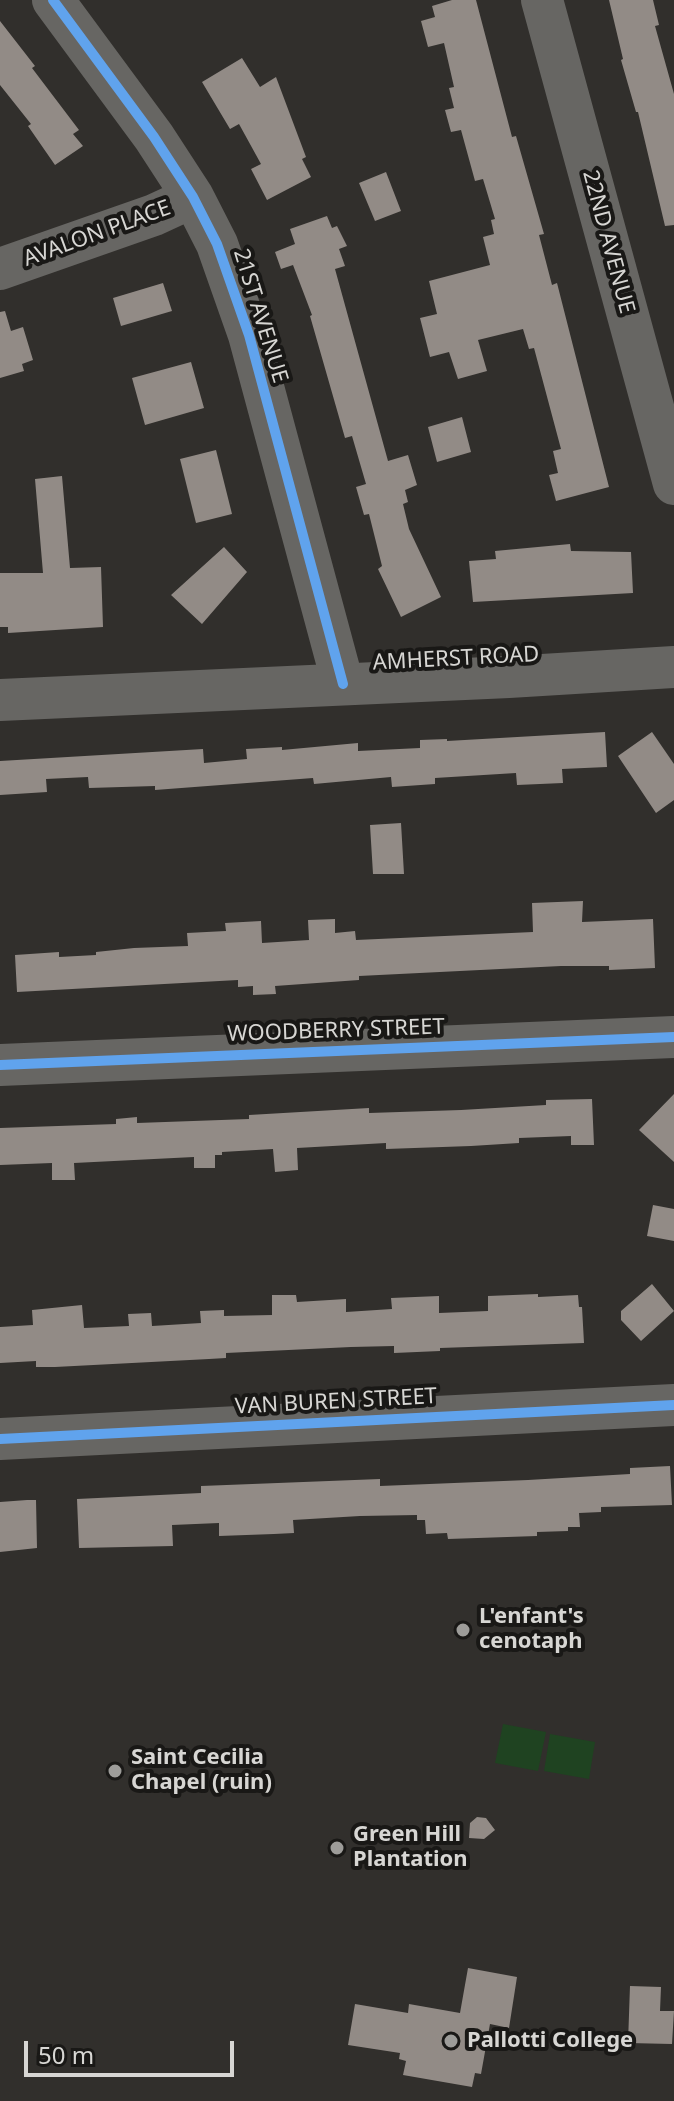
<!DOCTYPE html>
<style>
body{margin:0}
#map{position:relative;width:674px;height:2101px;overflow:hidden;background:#312f2c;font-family:"Noto Sans",sans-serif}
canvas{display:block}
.scale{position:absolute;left:24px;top:2041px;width:210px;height:36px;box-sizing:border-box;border:4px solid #d7d6d3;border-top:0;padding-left:10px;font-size:24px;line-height:28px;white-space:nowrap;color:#d7d6d3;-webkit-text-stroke:6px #191816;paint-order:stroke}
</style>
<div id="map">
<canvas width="674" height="2101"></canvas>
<div class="scale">50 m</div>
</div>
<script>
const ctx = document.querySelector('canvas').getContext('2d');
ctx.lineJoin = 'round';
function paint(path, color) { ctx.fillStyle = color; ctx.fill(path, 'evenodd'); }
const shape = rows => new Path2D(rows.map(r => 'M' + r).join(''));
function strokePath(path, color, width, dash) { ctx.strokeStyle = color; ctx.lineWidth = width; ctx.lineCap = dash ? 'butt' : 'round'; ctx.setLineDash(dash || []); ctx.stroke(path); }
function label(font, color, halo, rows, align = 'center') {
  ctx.font = font + ' "Noto Sans",sans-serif'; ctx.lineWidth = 8; ctx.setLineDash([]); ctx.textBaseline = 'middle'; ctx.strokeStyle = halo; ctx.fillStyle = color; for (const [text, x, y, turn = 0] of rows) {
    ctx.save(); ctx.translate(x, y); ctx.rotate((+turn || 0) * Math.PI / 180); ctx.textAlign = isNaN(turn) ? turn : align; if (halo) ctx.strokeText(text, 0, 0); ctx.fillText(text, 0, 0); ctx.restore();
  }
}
paint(shape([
 [503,1724,546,1732,538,1771,495,1763],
 [550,1734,595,1742,589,1779,544,1771]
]), '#1f4321');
paint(shape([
 [452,0,476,0,512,137,516,136,544,234,539,235,552,285,557,283,609,487,556,501,549,475,558,473,553,451,561,449,534,348,529,349,523,329,478,340,487,371,458,379,449,352,430,357,420,318,437,314,429,281,490,265,483,237,494,234,491,220,495,219,483,179,475,181,461,130,451,132,445,110,454,108,449,88,454,87,444,43,428,47,421,21,435,17,432,6],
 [609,0,653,0,659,25,655,26,674,94,674,225,665,226,638,112,636,112,621,60,623,59],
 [0,21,35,66,32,68,79,130,73,134,83,146,55,165,28,126,31,124,0,85],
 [242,58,260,87,276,77,306,157,302,159,311,177,267,200,251,169,261,164,239,124,230,129,202,82],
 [386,172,401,211,375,221,359,183],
 [327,216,332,228,337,226,347,246,339,249,345,266,335,269,388,461,408,455,417,485,405,490,408,502,403,504,409,529,441,597,401,617,378,569,382,566,369,514,364,515,356,487,366,484,352,436,345,438,310,316,312,315,293,265,281,269,275,252,295,244,290,229],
 [163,283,172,311,121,326,113,298],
 [5,311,11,331,23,327,33,360,22,364,24,371,0,378,0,312],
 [191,362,204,408,145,425,132,378],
 [462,417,471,452,437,462,428,427],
 [216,450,232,514,196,523,180,459],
 [62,476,70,568,101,567,103,627,8,633,8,627,0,627,0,573,43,573,35,479],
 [570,544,571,551,631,552,633,593,473,602,469,561,496,559,495,551],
 [224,547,247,572,202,624,171,595],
 [605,732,607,767,562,769,563,783,517,785,516,773,435,778,435,784,392,787,391,777,314,784,313,778,155,790,155,786,89,788,88,777,46,779,47,792,0,795,0,761,203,749,204,763,247,759,246,749,282,747,282,750,358,743,358,751,420,748,420,740,447,739,447,741],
 [652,732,674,764,674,800,656,813,618,756],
 [401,823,404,874,373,874,370,825],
 [583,901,582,922,653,919,655,968,609,970,609,966,561,966,359,976,359,980,275,986,276,994,253,995,253,986,238,987,238,980,17,992,15,955,59,952,59,957,96,955,96,952,134,948,188,946,187,933,226,931,225,923,261,921,262,943,309,940,308,920,335,919,335,933,355,931,356,940,533,932,532,903],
 [674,1094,674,1162,639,1130],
 [592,1099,594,1145,571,1145,571,1136,519,1138,519,1143,471,1146,386,1149,386,1143,297,1148,298,1170,275,1172,273,1149,222,1152,222,1155,215,1155,215,1168,194,1168,194,1157,74,1163,75,1180,52,1180,52,1163,0,1165,0,1128,116,1124,116,1119,137,1117,137,1123,249,1119,249,1115,369,1108,369,1113,461,1110,546,1105,546,1100],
 [653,1205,674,1209,674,1241,647,1236],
 [652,1284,674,1311,641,1341,621,1320,621,1311],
 [538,1294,538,1297,578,1295,579,1307,582,1307,584,1343,440,1348,440,1351,394,1353,394,1346,351,1347,226,1353,226,1358,209,1359,55,1367,36,1367,36,1361,0,1363,0,1327,33,1325,32,1310,82,1305,84,1328,129,1326,128,1314,151,1313,152,1326,201,1323,200,1311,224,1310,224,1316,272,1315,272,1295,296,1295,297,1302,346,1299,346,1312,392,1309,391,1298,439,1296,439,1313,488,1311,488,1296],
 [670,1466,672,1505,601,1507,601,1512,579,1513,580,1527,568,1527,568,1531,537,1532,537,1536,448,1539,447,1533,426,1534,425,1520,417,1520,417,1515,360,1516,293,1520,294,1533,274,1534,219,1536,219,1523,172,1525,173,1546,79,1548,77,1499,201,1493,201,1486,380,1479,380,1486,528,1480,630,1474,630,1468],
 [27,1500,36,1500,37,1548,0,1552,0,1502],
 [477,1817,486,1818,495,1830,484,1839,469,1838,470,1823],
 [468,1968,517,1977,509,2028,490,2024,481,2074,475,2073,472,2087,403,2075,406,2061,399,2059,400,2053,348,2045,355,2004,408,2013,409,2004,460,2013],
 [630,1986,661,1987,660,2011,674,2011,672,2044,628,2043]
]), '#928b86');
strokePath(shape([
 [53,0,154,137,193,197,217,244,249,335,343,684],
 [542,0,674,484],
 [0,269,154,215,193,197],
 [0,700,509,677,674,667],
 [0,1065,674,1037],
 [0,1439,674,1405]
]), '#676663', 42);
strokePath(shape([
 [53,0,154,137,193,197,217,244,249,335,343,684],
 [0,1065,674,1037],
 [0,1439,674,1405]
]), '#60a3ed', 10);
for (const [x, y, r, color] of [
 [463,1630,8,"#9d9c99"],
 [115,1771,8,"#9d9c99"],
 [337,1848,8,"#9d9c99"],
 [451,2041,8,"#9d9c99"]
]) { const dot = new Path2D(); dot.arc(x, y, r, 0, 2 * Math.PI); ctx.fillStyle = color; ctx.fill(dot); strokePath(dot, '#191816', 3); }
label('22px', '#d7d6d3', '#191816', [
 ["AVALON PLACE",97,234,-20],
 ["22ND AVENUE",608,242,75],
 ["21ST AVENUE",260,316,73],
 ["AMHERST ROAD",456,659,-3],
 ["WOODBERRY STREET",336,1031,-2],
 ["VAN BUREN STREET",336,1402,-3]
]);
label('bold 22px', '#d7d6d3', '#191816', [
 ["L'enfant's",479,1617],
 ["cenotaph",479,1642],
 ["Saint Cecilia",131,1758],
 ["Chapel (ruin)",131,1783],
 ["Green Hill",353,1835],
 ["Plantation",353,1860],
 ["Pallotti College",467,2041]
], 'left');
</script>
